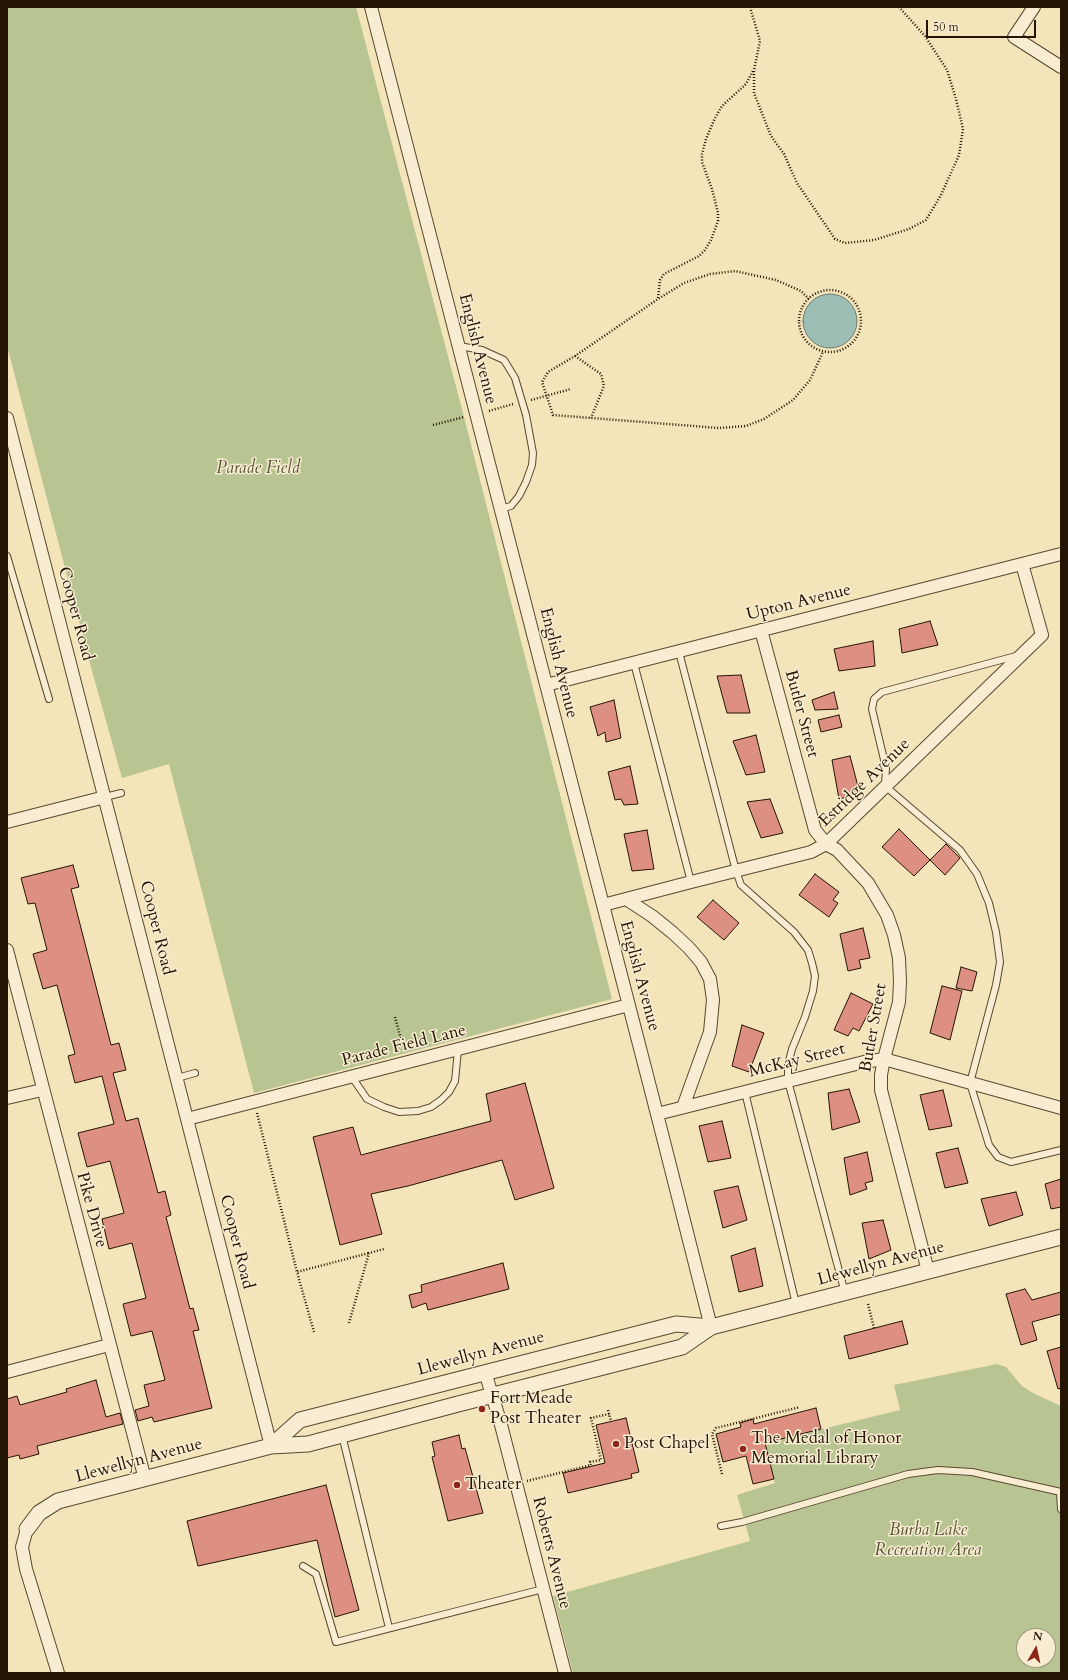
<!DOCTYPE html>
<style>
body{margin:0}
#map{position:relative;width:1068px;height:1680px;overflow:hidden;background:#f4e4b9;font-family:Cardo,serif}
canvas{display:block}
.frame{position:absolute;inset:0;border:8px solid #241403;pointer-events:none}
.north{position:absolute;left:1016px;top:1628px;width:40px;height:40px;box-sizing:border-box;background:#f8edd2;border:1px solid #a3967f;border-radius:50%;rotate:9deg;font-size:11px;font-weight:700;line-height:16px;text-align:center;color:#241403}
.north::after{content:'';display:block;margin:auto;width:14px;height:18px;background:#8f2418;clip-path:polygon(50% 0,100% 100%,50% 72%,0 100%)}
.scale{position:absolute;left:926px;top:20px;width:110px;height:18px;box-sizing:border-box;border:2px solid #241403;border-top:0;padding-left:5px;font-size:12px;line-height:14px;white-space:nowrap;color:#241403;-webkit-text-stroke:3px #f8edd2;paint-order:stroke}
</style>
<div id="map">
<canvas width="1068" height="1680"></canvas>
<div class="frame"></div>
<div class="north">N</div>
<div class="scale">50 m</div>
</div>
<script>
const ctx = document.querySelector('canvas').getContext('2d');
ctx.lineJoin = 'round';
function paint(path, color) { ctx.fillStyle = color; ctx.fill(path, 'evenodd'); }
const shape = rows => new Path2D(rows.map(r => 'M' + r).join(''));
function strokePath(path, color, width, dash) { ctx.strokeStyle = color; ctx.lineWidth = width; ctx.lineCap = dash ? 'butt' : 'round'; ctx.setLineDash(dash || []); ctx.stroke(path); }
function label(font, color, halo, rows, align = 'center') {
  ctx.font = font + ' Cardo,serif'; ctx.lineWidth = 3; ctx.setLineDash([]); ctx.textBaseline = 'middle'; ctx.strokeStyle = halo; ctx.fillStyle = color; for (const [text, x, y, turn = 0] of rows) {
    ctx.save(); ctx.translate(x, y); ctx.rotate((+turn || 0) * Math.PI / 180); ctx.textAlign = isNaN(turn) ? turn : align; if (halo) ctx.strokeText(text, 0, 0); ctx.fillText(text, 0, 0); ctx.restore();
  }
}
paint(shape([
 [7,7,356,7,463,413,612,999,254,1093,169,764,122,778,92,671,7,346],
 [997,1364,1006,1367,1022,1386,1033,1393,1061,1406,1061,1673,573,1673,553,1596,750,1541,737,1495,775,1483,765,1443,900,1410,894,1385],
 [1024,1636,1048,1636,1048,1660,1024,1660]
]), '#b8c592');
const water = shape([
 '803 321a27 27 0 1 1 54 0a27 27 0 1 1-54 0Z'
]);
paint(water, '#9cbeb5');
strokePath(water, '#6c7a6e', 1);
const building = shape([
 [930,621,938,645,902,653,899,629,930,621],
 [873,641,875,666,839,671,834,649,873,641],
 [741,675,750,713,727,713,717,676,741,675],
 [834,692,838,709,815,710,812,700,834,692],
 [614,700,621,738,606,742,605,732,598,736,590,707,614,700],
 [839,715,842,727,821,732,818,720,839,715],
 [756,735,765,772,746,775,733,741,756,735],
 [850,756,860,794,839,799,832,760,850,756],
 [630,766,638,804,624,805,621,799,615,800,608,772,630,766],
 [770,799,783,833,761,838,747,802,770,799],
 [899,829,930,860,914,876,882,847,899,829],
 [647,830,654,869,632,871,624,834,647,830],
 [946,844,960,858,945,875,930,860,946,844],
 [73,865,79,887,71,889,111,1045,119,1043,126,1070,113,1073,126,1121,138,1118,158,1193,165,1191,171,1215,166,1217,190,1309,193,1308,199,1330,193,1331,212,1408,154,1422,152,1417,138,1421,135,1410,149,1406,144,1385,165,1380,152,1331,131,1336,123,1304,146,1298,132,1243,109,1249,102,1219,124,1213,110,1161,87,1167,78,1133,114,1124,102,1076,75,1083,68,1056,75,1054,57,985,43,989,33,954,47,950,35,903,28,904,21,878,73,865],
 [815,874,839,892,833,900,838,903,829,917,799,895,815,874],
 [713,900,739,923,724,940,697,917,713,900],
 [863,928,870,958,859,960,861,968,848,971,840,934,863,928],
 [961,967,977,972,972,991,956,988,961,967],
 [942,986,962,991,950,1040,930,1033,942,986],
 [851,993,873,1004,859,1031,853,1028,848,1036,834,1030,851,993],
 [742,1025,764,1033,749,1072,732,1066,742,1025],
 [525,1083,554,1188,515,1200,502,1160,408,1186,371,1194,382,1234,340,1245,313,1137,353,1127,361,1155,491,1121,486,1094,525,1083],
 [849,1089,860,1122,832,1130,828,1093,849,1089],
 [943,1090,952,1126,929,1130,920,1095,943,1090],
 [722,1121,731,1158,708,1162,699,1126,722,1121],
 [958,1148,968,1183,945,1188,936,1153,958,1148],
 [867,1152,873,1181,865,1183,867,1189,850,1195,844,1158,867,1152],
 [1061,1179,1061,1207,1051,1209,1045,1184,1061,1179],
 [738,1186,747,1220,723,1228,714,1191,738,1186],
 [1016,1192,1023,1215,989,1226,981,1199,1016,1192],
 [883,1220,891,1250,869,1259,862,1223,883,1220],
 [755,1248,763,1286,739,1292,731,1256,755,1248],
 [503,1263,509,1289,428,1310,426,1303,412,1308,409,1295,422,1292,421,1285,503,1263],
 [1025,1289,1032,1300,1061,1292,1061,1314,1032,1322,1037,1340,1021,1345,1006,1294,1025,1289],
 [902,1321,908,1344,849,1359,844,1336,902,1321],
 [1061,1347,1061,1388,1058,1389,1047,1351,1061,1347],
 [96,1380,106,1417,120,1413,123,1424,37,1446,39,1454,20,1459,19,1455,7,1458,7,1399,17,1396,20,1405,67,1392,66,1389,96,1380],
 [816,1408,821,1429,765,1443,774,1479,753,1484,746,1456,723,1462,716,1434,741,1427,740,1423,753,1419,754,1424,816,1408],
 [626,1418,639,1472,631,1474,632,1478,568,1493,563,1473,605,1463,596,1425,626,1418],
 [459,1435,462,1449,465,1448,483,1513,448,1521,432,1457,435,1456,432,1442,459,1435],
 [326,1485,359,1610,335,1617,317,1540,198,1566,187,1521,326,1485]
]);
paint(building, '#dd9082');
strokePath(building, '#241403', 1);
const service = shape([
 [459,346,482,350,504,360,515,378,526,415,533,453,532,465,526,482,519,496,511,506,500,509],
 [7,556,49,699],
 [679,652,736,871,741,885,794,932,808,950,812,963,815,976,813,991,805,1017,792,1049,788,1065,788,1081,845,1293],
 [1016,656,882,692,874,699,872,709,886,768,885,786,960,850,977,874,989,903,996,932,1000,962,996,985,970,1083,989,1145,998,1157,1011,1162,1061,1150],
 [634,663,691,882],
 [105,797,121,793],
 [352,1077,367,1099,384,1107,399,1112,418,1111,431,1107,441,1100,449,1092,455,1081,458,1050],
 [177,1078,195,1073],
 [745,1092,796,1304],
 [342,1435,389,1628],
 [1060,1492,1061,1509],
 [721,1526,742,1522,908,1474,938,1470,972,1472,1061,1492],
 [303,1566,316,1574,336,1642,543,1589]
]);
const minor = shape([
 [371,7,657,1114,711,1327],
 [1034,7,1014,37,1061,67],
 [7,418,271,1446],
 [761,630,815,830,826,844,837,850,868,883,887,915,894,935,899,958,900,982,899,1002,884,1059,881,1075,881,1090,928,1271],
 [546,685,1061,554],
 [7,822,105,797],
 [626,899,652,916,673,933,689,948,701,962,710,979,713,1000,710,1032,683,1107],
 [603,905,691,882,811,852,826,844,1042,635,1022,564],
 [7,950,145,1479],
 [7,1098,42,1090],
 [657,1114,864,1062,884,1059,1061,1108],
 [187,1119,629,1005],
 [7,1372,109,1345],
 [485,1372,500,1421,565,1673],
 [27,1529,22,1547,26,1569,58,1673]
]);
const tertiary = shape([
 [271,1446,300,1420,676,1324,711,1327],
 [27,1529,39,1513,58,1501,271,1446,308,1444,458,1404,682,1347,711,1327,1061,1237]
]);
strokePath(service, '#584830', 8);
strokePath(minor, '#584830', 14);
strokePath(tertiary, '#584830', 17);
strokePath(shape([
 [750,7,760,41,754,70,754,93,771,136,784,154,797,183,835,239,845,243,874,240,909,229,926,220,941,195,959,155,963,129,956,99,947,70,925,36,899,7],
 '799 321a31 31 0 1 1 62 0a31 31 0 1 1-62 0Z',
 [658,298,660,280,664,274,699,256,705,250,711,240,718,221,718,213,712,189,702,162,702,154,706,139,715,118,722,106,746,84,753,71],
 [809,299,801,291,776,280,735,271,710,274,684,283,658,299,575,356,548,372,542,382,553,415,719,428,746,426,764,419,793,400,810,380,823,352],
 [575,356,601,374,604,386,591,418],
 [531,400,571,389],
 [489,411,513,404],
 [433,425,464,417],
 [395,1017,404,1050],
 [257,1113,297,1272],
 [868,1304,874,1328],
 [349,1323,369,1253,384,1249],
 [314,1332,297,1272,369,1253],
 [608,1410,611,1421],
 [722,1474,712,1434,716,1428,800,1407],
 [527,1481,591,1465,590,1462,601,1460,591,1418,609,1414]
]), '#241403', 2.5, [1, 2]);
strokePath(service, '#f8edd2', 6);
strokePath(minor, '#f8edd2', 12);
strokePath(tertiary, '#f8edd2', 15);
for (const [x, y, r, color] of [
 [482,1409,4,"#8f2418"],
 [616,1444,4,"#8f2418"],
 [743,1449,4,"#8f2418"],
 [457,1485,4,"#8f2418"]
]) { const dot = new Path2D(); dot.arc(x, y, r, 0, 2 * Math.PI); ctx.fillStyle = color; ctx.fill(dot); strokePath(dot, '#f8edd2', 1.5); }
label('17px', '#241403', '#f8edd2', [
 ["English Avenue",477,349,76],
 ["Upton Avenue",799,603,-14],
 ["Cooper Road",75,614,75],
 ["English Avenue",558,663,76],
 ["Butler Street",801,714,75],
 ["Estridge Avenue",865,783,-44],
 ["Cooper Road",156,928,76],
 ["English Avenue",639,976,75],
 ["Butler Street",874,1028,-80],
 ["Parade Field Lane",404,1046,-14],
 ["McKay Street",797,1061,-14],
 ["Pike Drive",91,1210,75],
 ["Cooper Road",236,1242,76],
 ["Llewellyn Avenue",881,1264,-15],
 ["Llewellyn Avenue",481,1354,-15],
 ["Llewellyn Avenue",139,1461,-15],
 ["Roberts Avenue",551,1553,76]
]);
label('italic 17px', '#585235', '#f8edd2', [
 ["Parade Field",258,469],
 ["Burba Lake",928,1531],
 ["Recreation Area",928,1551]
]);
label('17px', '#241403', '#f8edd2', [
 ["Fort Meade",490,1399],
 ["Post Theater",490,1419],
 ["The Medal of Honor",751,1439],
 ["Memorial Library",751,1459],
 ["Post Chapel",624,1444],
 ["Theater",465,1485]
], 'left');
</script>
